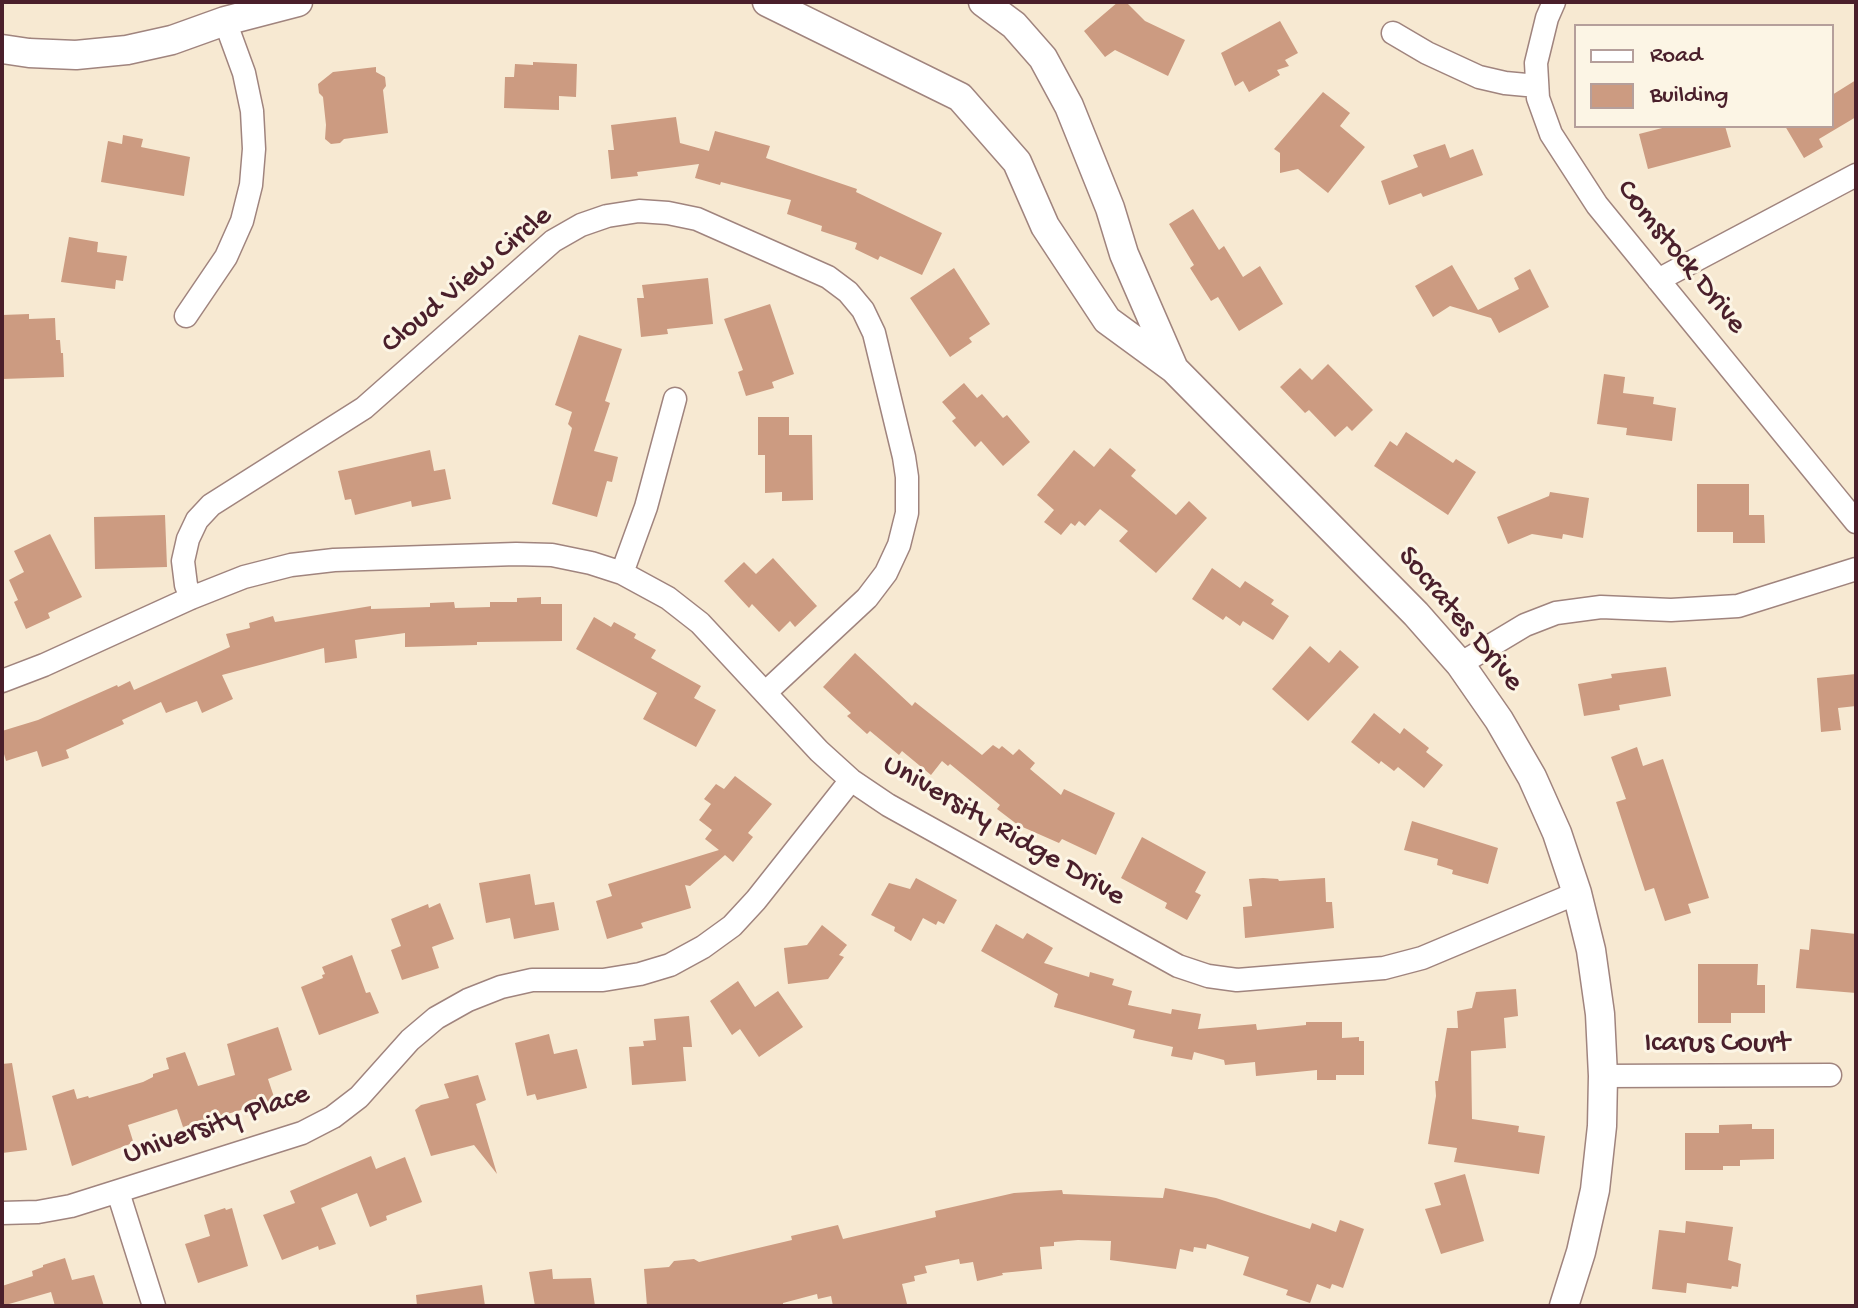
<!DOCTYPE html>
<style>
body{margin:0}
#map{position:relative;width:1858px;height:1308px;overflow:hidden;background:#f7e9d2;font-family:"Gochi Hand",sans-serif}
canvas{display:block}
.frame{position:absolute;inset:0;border:4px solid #4a1f2b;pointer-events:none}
.legend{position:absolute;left:1574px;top:24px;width:260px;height:104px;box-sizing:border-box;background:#fcf5e5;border:2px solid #b59f9b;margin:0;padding:10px 14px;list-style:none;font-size:24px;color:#4a1f2b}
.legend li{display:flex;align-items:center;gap:16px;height:40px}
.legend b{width:40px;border:2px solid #b59f9b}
</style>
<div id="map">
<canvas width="1858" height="1308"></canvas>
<div class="frame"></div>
<ul class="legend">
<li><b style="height:10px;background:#fff"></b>Road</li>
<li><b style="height:22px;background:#cc9b81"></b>Building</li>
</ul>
</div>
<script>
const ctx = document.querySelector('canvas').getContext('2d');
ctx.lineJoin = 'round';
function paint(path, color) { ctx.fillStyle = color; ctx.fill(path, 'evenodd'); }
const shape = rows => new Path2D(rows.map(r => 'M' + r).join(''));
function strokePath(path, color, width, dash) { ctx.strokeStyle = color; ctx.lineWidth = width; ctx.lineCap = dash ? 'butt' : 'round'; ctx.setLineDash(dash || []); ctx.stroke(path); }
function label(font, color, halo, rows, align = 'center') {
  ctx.font = font + ' "Gochi Hand",sans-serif'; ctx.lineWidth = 6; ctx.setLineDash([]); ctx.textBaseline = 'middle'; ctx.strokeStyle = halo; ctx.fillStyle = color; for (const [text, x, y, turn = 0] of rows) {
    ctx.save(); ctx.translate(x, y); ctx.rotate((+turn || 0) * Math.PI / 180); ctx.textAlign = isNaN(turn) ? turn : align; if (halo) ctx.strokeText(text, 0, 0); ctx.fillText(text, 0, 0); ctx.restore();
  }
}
paint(shape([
 [1118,2,1126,2,1145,21,1185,40,1168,76,1115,50,1105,57,1084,31],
 [1280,21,1298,53,1285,60,1289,66,1277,70,1280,75,1249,92,1243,81,1235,86,1221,53],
 [533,62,577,64,576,97,559,96,559,110,504,108,505,77,514,77,515,64,533,65],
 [376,67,376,72,385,77,386,86,383,90,388,133,344,139,340,143,331,144,325,139,326,125,323,97,319,93,318,84,333,72],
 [1856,80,1856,117,1819,139,1823,147,1804,158,1785,126,1832,126,1832,95],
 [1323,92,1350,113,1340,126,1365,147,1328,193,1298,169,1280,173,1280,153,1274,149],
 [676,117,680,143,709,151,715,131,770,146,766,158,857,189,856,192,942,233,922,275,880,256,878,260,855,249,857,243,821,231,822,226,787,214,791,200,721,182,720,185,695,178,699,164,637,172,638,176,611,179,608,150,614,150,611,125],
 [1670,126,1725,126,1731,147,1648,169,1639,134],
 [123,135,143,139,141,147,190,157,184,196,101,182,108,141,122,144],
 [1445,144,1450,158,1473,149,1483,175,1423,197,1421,193,1389,205,1381,181,1418,167,1413,155],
 [1193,209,1219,250,1224,246,1243,277,1260,266,1283,304,1239,331,1218,297,1211,301,1190,268,1194,265,1169,224],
 [69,237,98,242,97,252,127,256,123,281,116,280,115,289,61,282],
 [1452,265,1478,310,1519,289,1514,278,1530,269,1549,307,1499,333,1491,318,1450,306,1433,317,1415,286],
 [954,268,990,324,969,338,972,342,950,357,910,298],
 [708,278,713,324,667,329,668,334,641,337,637,298,644,298,642,285],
 [770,304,794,374,772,382,774,388,746,396,738,372,743,370,724,319],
 [29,314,29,319,55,318,56,340,60,340,61,353,63,353,64,377,2,379,2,315],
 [579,335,622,349,605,401,610,403,594,451,618,457,612,482,607,481,597,517,552,504,572,428,568,424,572,412,555,405],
 [1328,364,1373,410,1352,431,1347,426,1335,437,1309,410,1305,413,1280,387,1300,368,1312,380],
 [1604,374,1625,377,1623,393,1654,397,1653,404,1676,408,1672,441,1626,435,1627,428,1597,424],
 [964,383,977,398,982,394,1003,418,1007,415,1030,442,1003,466,981,441,975,447,952,421,956,418,942,402],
 [758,417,789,417,789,435,812,435,813,500,782,501,782,492,765,493,765,455,758,455],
 [1406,432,1453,463,1456,459,1476,472,1448,515,1374,466,1390,441,1397,446],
 [1110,448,1136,470,1131,476,1176,515,1189,501,1207,518,1156,573,1119,541,1128,531,1100,509,1085,526,1079,521,1075,526,1071,523,1061,535,1044,522,1054,510,1037,495,1074,450,1094,467],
 [430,450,434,471,445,469,451,499,412,507,411,501,355,515,351,499,345,500,338,471],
 [1697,484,1749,484,1749,515,1764,515,1765,543,1733,543,1733,532,1697,532],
 [1550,492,1589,498,1583,538,1563,534,1562,539,1532,534,1508,544,1497,517,1549,496],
 [165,515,167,567,95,569,94,517],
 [50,534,82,597,48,613,50,618,26,629,14,602,18,600,9,580,24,572,14,551],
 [773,558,817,606,795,627,790,621,779,632,752,604,749,608,724,581,744,562,756,574],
 [1212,568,1240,588,1245,581,1274,600,1271,604,1289,616,1273,640,1243,621,1240,626,1226,616,1223,620,1192,599],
 [541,597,541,604,562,604,562,641,477,642,477,645,405,647,405,633,355,640,357,658,325,663,324,648,222,675,233,699,202,713,197,701,166,713,161,702,122,720,124,724,66,750,69,758,42,767,37,751,6,761,2,747,2,731,38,720,117,685,118,687,130,681,134,690,230,647,226,634,250,628,249,623,273,616,275,622,371,606,371,609,430,607,430,603,454,602,455,608,490,607,490,602,517,602,517,598],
 [594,617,611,627,614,622,636,634,634,638,656,650,651,658,701,686,694,698,716,710,696,747,643,719,657,693,576,649],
 [1310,646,1329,663,1340,650,1359,667,1308,721,1272,689],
 [855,653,912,706,915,702,982,755,993,745,999,749,1002,746,1013,755,1019,749,1035,763,1030,769,1061,795,1064,789,1115,813,1096,855,1062,839,1059,843,1018,825,997,809,1000,805,950,764,948,766,942,761,931,775,902,751,899,755,870,731,867,734,847,716,851,713,823,687],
 [1666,667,1671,696,1619,705,1620,710,1584,716,1578,684,1612,678,1611,674],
 [1856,674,1856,706,1838,708,1841,730,1821,732,1817,678],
 [1374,713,1400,734,1404,728,1429,748,1426,752,1443,765,1424,788,1398,767,1394,771,1381,761,1379,764,1351,742],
 [1637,747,1643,766,1663,759,1709,898,1688,904,1691,913,1665,921,1654,888,1645,891,1616,802,1626,799,1611,757],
 [735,776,772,804,748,833,753,837,733,862,725,855,690,886,685,885,691,908,641,923,643,928,607,939,596,901,612,896,608,884,719,850,705,839,712,830,699,820,711,804,704,799,716,784,724,789],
 [1412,821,1498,848,1488,884,1452,874,1453,870,1437,865,1438,859,1404,850],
 [1142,837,1206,872,1195,892,1201,895,1187,920,1165,908,1167,903,1121,878],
 [530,874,535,905,554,902,559,930,514,939,510,918,486,923,479,883],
 [916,878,957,900,944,924,938,921,936,925,923,918,911,941,894,931,895,927,871,915,889,883,910,889],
 [1263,878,1278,879,1279,881,1325,878,1326,902,1332,902,1334,928,1245,938,1243,907,1252,906,1249,879],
 [440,903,454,939,432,947,439,968,402,980,391,950,401,946,391,919,428,904,429,908],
 [996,924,1023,939,1027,933,1053,948,1044,963,1089,977,1090,972,1114,979,1112,985,1132,991,1128,1005,1171,1014,1172,1009,1201,1014,1198,1029,1256,1024,1257,1030,1306,1025,1306,1022,1342,1022,1342,1038,1359,1037,1359,1041,1364,1041,1364,1075,1336,1075,1336,1080,1317,1080,1317,1070,1256,1076,1255,1062,1225,1065,1224,1060,1194,1052,1192,1060,1171,1056,1173,1047,1133,1038,1135,1030,1054,1007,1058,994,981,951],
 [822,925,847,945,839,955,844,957,828,979,788,984,784,948,807,945],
 [1811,929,1856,934,1856,993,1796,988,1800,949,1809,950],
 [352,955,366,993,370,992,379,1013,319,1035,301,987,323,978,322,975,325,974,322,967],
 [1698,964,1758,964,1757,985,1765,985,1765,1013,1731,1013,1731,1023,1698,1023],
 [738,981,755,1007,778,991,803,1027,759,1057,740,1029,732,1035,710,1001],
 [1516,989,1518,1016,1504,1018,1506,1048,1471,1051,1472,1119,1519,1126,1518,1132,1545,1136,1539,1174,1454,1162,1457,1148,1428,1144,1436,1096,1435,1081,1438,1081,1447,1028,1458,1028,1457,1011,1472,1008,1476,992],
 [689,1016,692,1047,683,1047,686,1081,632,1085,629,1047,644,1046,643,1041,656,1040,654,1019],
 [278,1027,292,1070,268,1079,275,1100,183,1127,177,1109,128,1125,133,1141,130,1144,72,1166,52,1096,74,1089,77,1099,88,1096,89,1098,143,1082,153,1077,153,1074,169,1069,166,1058,185,1052,198,1086,235,1075,227,1044],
 [549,1034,554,1054,577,1049,587,1088,537,1100,535,1094,527,1096,515,1043],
 [12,1063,27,1150,2,1153,2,1064],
 [478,1075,486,1100,476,1104,497,1174,474,1145,431,1156,415,1110,421,1105,449,1098,444,1084],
 [1752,1124,1752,1129,1774,1129,1774,1159,1740,1160,1740,1166,1723,1166,1723,1170,1685,1170,1685,1133,1719,1133,1719,1125],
 [371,1156,376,1169,405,1157,422,1202,386,1216,387,1220,370,1227,357,1193,321,1208,336,1244,319,1250,318,1246,282,1260,263,1215,295,1203,290,1191],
 [1465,1174,1484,1241,1441,1254,1425,1209,1441,1205,1434,1183],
 [1165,1188,1216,1198,1310,1229,1312,1223,1336,1232,1340,1220,1364,1229,1343,1288,1332,1284,1330,1289,1317,1284,1310,1303,1286,1295,1288,1290,1243,1275,1249,1257,1207,1244,1206,1249,1194,1247,1193,1252,1180,1249,1176,1269,1110,1260,1111,1241,1078,1240,1054,1242,1054,1246,1040,1247,1042,1269,1002,1273,1003,1275,977,1281,973,1262,960,1264,959,1259,925,1266,927,1273,914,1276,915,1281,902,1284,907,1304,897,1306,833,1306,831,1296,818,1299,817,1294,783,1303,783,1306,647,1306,644,1269,669,1267,674,1261,694,1259,699,1262,792,1240,791,1236,838,1225,843,1239,936,1217,935,1211,1014,1193,1062,1190,1063,1194,1163,1198],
 [225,1208,226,1210,232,1208,248,1266,198,1283,185,1244,210,1236,204,1215],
 [1686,1221,1733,1227,1728,1260,1741,1264,1738,1287,1732,1286,1731,1289,1687,1283,1686,1293,1652,1289,1659,1230,1685,1233],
 [65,1258,72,1280,94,1275,104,1306,55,1306,51,1292,2,1306,2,1286,33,1276,32,1271,43,1267,43,1265],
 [552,1269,553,1279,591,1278,595,1306,535,1306,529,1272],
 [482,1285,485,1306,417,1306,416,1295]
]), '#cc9b81');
const minor = shape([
 [1554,2,1547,18,1536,63,1538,98,1551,134,1597,205,1856,522],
 [1393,33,1427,53,1479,77,1505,83,1537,86],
 [1658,280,1856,175],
 [186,316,226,257,242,221,251,185,254,149,252,111,244,73,225,21],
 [622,573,646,507,675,399],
 [191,598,186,585,183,561,188,539,197,520,211,505,364,408,553,241,581,225,607,216,639,211,668,213,697,219,828,277,848,292,863,310,874,333,904,457,907,477,907,513,899,545,886,573,867,598,765,693],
 [1460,664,1525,625,1556,613,1601,607,1671,610,1738,606,1856,569],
 [2,681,44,665,191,598,244,577,291,565,334,560,516,554,552,555,591,563,622,573,668,598,700,623,819,751,851,780,888,805,1178,966,1208,976,1237,980,1384,968,1422,958,1577,893],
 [1603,1076,1830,1075],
 [118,1192,154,1306],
 [2,1213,38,1212,71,1206,302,1133,333,1117,359,1097,410,1040,436,1018,468,1000,501,987,532,980,603,980,640,974,670,965,703,947,732,926,756,900,851,780]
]);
const tertiary = shape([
 [767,2,960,97,1017,162,1045,226,1107,320,1174,369,1416,614,1460,664,1499,720,1532,777,1557,833,1577,893,1591,950,1600,1014,1603,1076,1602,1126,1595,1190,1581,1252,1564,1306],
 [983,2,1014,25,1043,58,1069,106,1110,208,1124,254,1174,369],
 [2,49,29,53,76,55,127,50,172,40,225,21,298,2]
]);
strokePath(minor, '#a0847e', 25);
strokePath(tertiary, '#a0847e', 31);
strokePath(minor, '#fff', 22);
strokePath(tertiary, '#fff', 28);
label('30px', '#4a1f2b', '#fcf5e5', [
 ["Comstock Drive",1680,258,51],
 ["Cloud View Circle",468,281,-40],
 ["Socrates Drive",1459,620,50],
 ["University Ridge Drive",1003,832,30],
 ["Icarus Court",1717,1045],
 ["University Place",217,1126,-19]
]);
</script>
